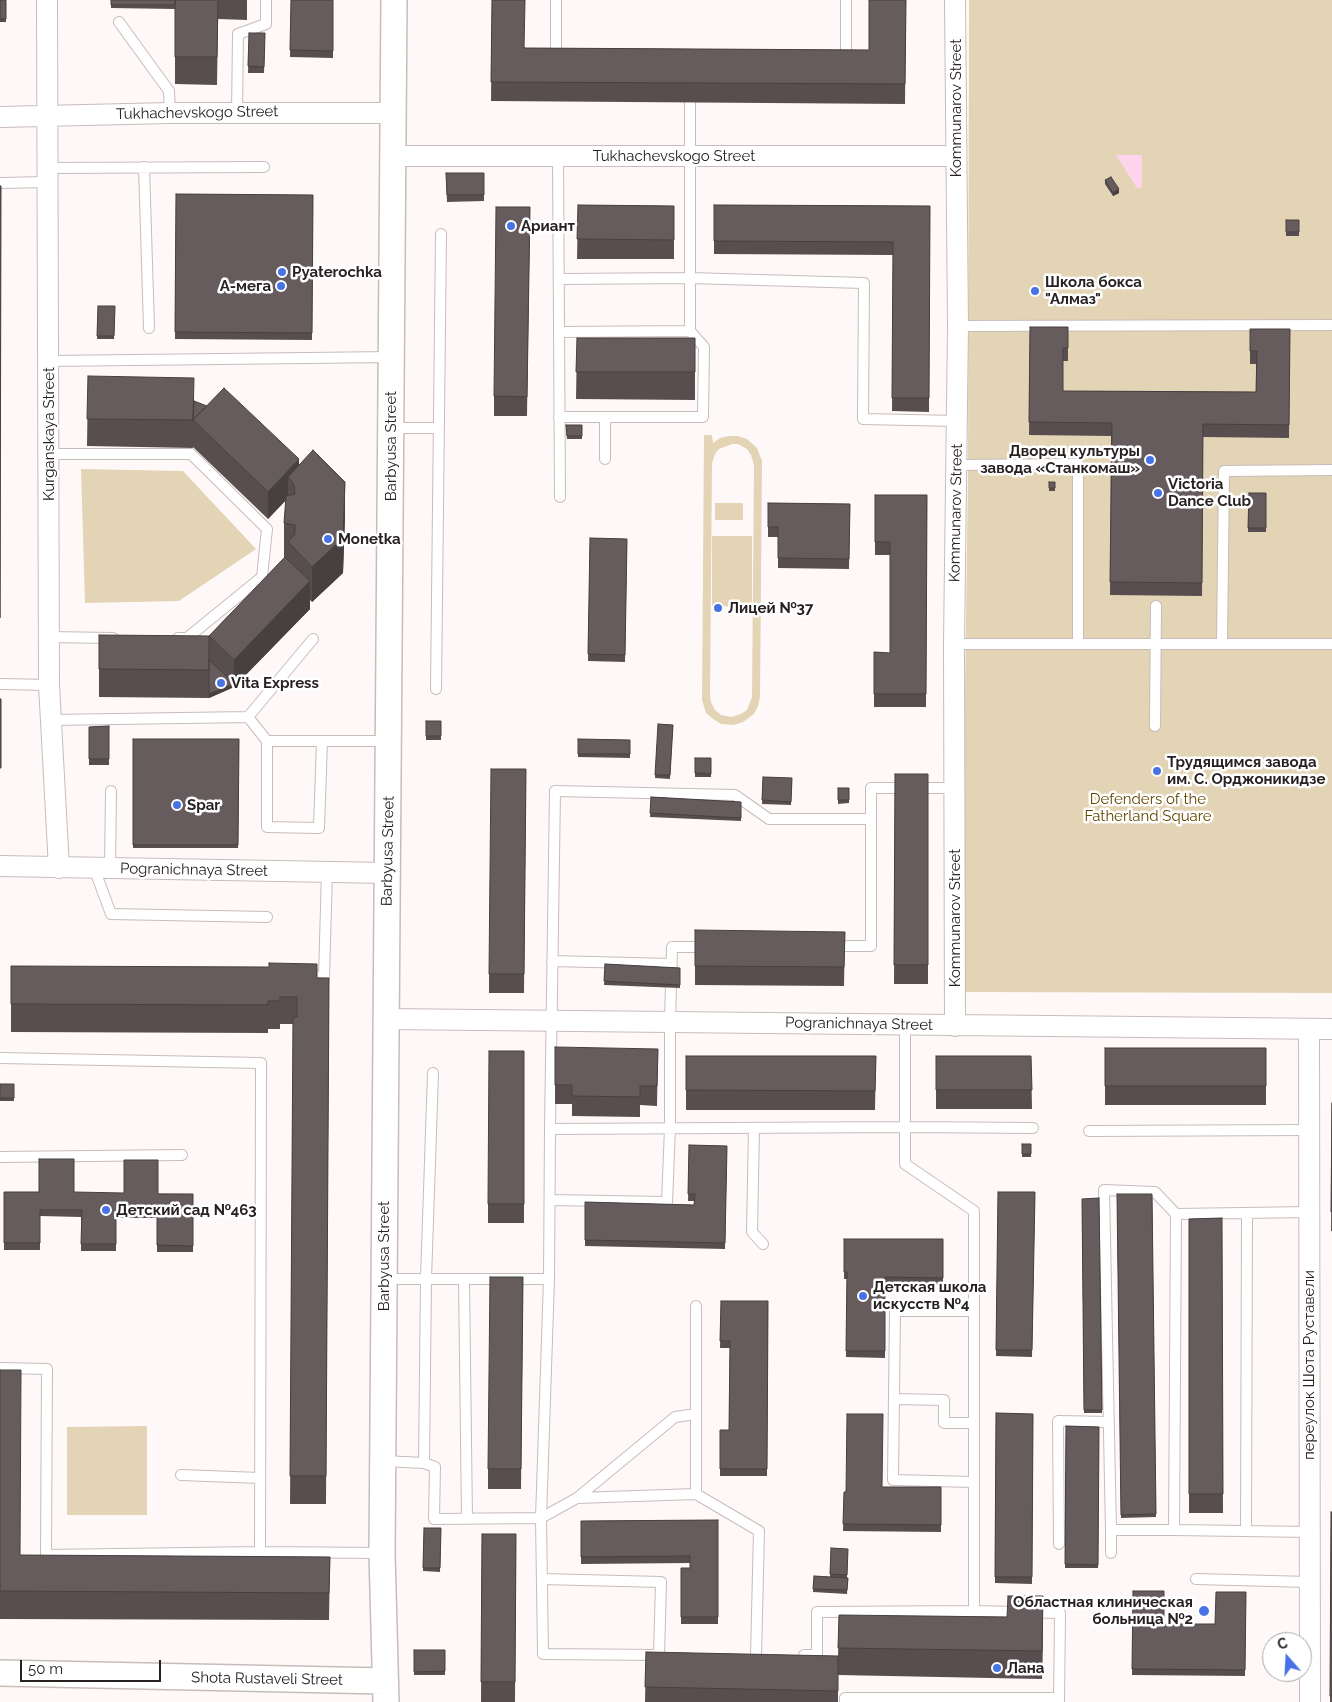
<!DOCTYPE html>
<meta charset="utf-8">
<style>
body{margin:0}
#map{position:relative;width:1332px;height:1702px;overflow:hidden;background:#fef9f8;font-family:Raleway,sans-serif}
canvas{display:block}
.north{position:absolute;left:1262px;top:1632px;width:50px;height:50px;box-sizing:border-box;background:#fff;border:1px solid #a9a7a6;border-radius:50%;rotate:341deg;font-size:14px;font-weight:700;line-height:20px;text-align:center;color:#272221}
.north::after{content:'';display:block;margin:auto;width:18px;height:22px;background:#4773e5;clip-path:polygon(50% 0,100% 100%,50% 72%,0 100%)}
.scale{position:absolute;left:20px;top:1660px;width:141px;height:22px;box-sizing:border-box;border:2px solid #272221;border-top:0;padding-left:6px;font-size:15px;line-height:18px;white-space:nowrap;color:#272221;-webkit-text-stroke:4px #fff;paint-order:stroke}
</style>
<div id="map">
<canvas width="1332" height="1702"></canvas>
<div class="north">С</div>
<div class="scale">50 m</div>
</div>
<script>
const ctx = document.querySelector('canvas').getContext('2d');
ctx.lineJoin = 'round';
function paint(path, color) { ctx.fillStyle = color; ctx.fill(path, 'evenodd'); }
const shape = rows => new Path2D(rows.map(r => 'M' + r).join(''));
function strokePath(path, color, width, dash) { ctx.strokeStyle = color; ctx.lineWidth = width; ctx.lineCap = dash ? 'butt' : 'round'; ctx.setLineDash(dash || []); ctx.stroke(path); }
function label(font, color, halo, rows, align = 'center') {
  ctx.font = font + ' Raleway,sans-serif'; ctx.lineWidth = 5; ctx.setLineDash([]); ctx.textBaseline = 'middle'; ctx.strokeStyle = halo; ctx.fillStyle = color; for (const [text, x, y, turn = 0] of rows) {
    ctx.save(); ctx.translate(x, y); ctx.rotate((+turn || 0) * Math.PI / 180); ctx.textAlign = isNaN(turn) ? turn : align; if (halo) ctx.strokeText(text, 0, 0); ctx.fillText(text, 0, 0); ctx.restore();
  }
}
paint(shape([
 [969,0,1332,0,1332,993,961,992,968,470],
 [704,435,712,435,713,443,720,438,729,436,738,436,747,439,757,448,762,461,760,697,758,706,754,714,743,722,734,725,721,724,713,719,706,713,702,700],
 [732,444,738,444,747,449,751,455,754,465,752,697,747,710,741,714,731,717,721,715,715,710,711,702,710,695,712,463,715,454,719,449],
 [81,469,183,471,256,549,179,601,85,603],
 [715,503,743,503,743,520,715,520],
 [712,536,752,536,752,607,712,606],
 [147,1426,147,1515,67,1515,67,1427]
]), '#e3d4b5');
paint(shape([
 [1116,155,1142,155,1142,188,1137,188]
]), '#fed4ed');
const service = shape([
 [556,0,556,55,563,55],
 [119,22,169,91,170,113],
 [842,59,846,59,846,0],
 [237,113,238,34,266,24,266,0],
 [558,156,560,497],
 [144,167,149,328],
 [48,168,264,167],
 [0,183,48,182],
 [559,279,690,278,864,283,863,419,957,421],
 [958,326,1332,325],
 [559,332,690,331],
 [48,361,392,357],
 [559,417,703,417,704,347,690,331,690,103],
 [391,428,439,428],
 [49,454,191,454,267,529,262,577,187,638,178,638],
 [605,459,605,418],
 [957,465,1078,464,1078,644],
 [49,637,113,638],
 [954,644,1332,644],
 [1222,644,1224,471,1332,470],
 [0,684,49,685],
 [436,689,441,234],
 [248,717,267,741,388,741],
 [51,720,248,717,313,639],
 [1155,726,1156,606],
 [267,741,267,827,319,828,322,741],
 [94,868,111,914,267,917],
 [110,869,111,791],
 [831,946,871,946,871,788,954,788],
 [552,961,672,964],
 [304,976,324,977,327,872],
 [905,1025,905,1164,974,1211,974,1611],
 [0,1058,261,1063,260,1552,46,1555,47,1369,0,1368],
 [754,1128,752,1232,763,1244],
 [550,1129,555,791,735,795,769,819,871,819],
 [1089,1131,1309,1130],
 [0,1157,182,1155],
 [550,1200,667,1202,670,1128,670,1022,672,947,709,947],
 [1309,1212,1176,1214,1174,1530,1310,1532],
 [384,1279,549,1279],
 [464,1279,467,1519],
 [696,1306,696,1494,759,1531,756,1656],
 [974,1311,895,1311,893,1480,974,1482],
 [894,1399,944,1400,944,1423,974,1423],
 [383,1461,424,1463,435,1467,434,1519,541,1518,577,1498,696,1494],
 [424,1463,426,1279,433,1073],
 [181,1475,260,1478],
 [577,1498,675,1417,696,1414],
 [1111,1530,1111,1553],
 [1174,1530,1111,1530,1104,1190,1155,1192,1176,1214],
 [1246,1531,1247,1213],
 [1059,1544,1058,1421,1109,1422],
 [260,1552,382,1553],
 [542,1579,661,1582,659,1655],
 [1196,1579,1309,1582],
 [659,1655,543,1654,541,1518,549,1279,550,1129,906,1127,1033,1128],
 [804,1655,817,1655,817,1612,974,1611,1060,1613,1059,1702],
 [845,1702,845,1698,1059,1698]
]);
const minor = shape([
 [47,0,49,685,59,868],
 [955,0,958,326,954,644,955,1026],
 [0,117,170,113,393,113],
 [393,156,955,156],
 [0,866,388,873],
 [386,1019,1332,1029],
 [1309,1029,1310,1702]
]);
const tertiary = shape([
 [0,1673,384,1681],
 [386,1702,382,1553,394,0]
]);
strokePath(service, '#c8bcb9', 12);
strokePath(minor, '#c8bcb9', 22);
strokePath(tertiary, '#c8bcb9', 28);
strokePath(service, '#fff', 10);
strokePath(minor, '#fff', 20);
strokePath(tertiary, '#fff', 25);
paint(shape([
 [0,0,6,0,6,22,0,22],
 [111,0,247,0,247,20,218,19,217,85,175,84,175,9,111,8],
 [291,0,333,0,333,58,290,57],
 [492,0,525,48,869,50,906,0,905,104,491,101],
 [249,33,265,33,264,73,248,73],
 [446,173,484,173,484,201,447,202],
 [1105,180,1119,193,1113,196,1105,184],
 [176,194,313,195,312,340,175,339],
 [578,205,674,206,674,259,577,259],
 [714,205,930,206,929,412,892,411,893,255,714,254],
 [530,207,527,416,494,416,494,396],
 [1286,220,1299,220,1299,236,1286,236],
 [98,306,115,306,114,339,97,339],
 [1030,327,1068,327,1068,361,1063,361,1063,391,1256,392,1256,364,1250,364,1250,329,1290,329,1289,438,1203,437,1202,596,1110,595,1111,436,1029,435],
 [577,338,695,338,695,400,576,399],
 [88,376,194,401,299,465,345,517,343,573,312,602,310,600,310,609,234,687,209,698,209,696,209,698,99,697,99,635,209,636,284,558,284,523,286,500,268,519,193,447,193,448,87,446],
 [566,425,582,425,582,439,567,439],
 [1049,482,1055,482,1055,491,1049,491],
 [1249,493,1266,493,1266,532,1248,532],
 [875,495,927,495,926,707,874,707,874,652,890,653,890,555,875,555],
 [768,503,850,504,849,569,778,568,778,537,768,537],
 [590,538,627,539,625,662,588,661],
 [426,721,441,721,441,740,426,740],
 [658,724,673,725,670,779,655,778],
 [109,726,109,765,89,765,89,727],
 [133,739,239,739,238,848,133,848],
 [578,739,630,740,630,758,578,757],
 [711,758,711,777,695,777,695,773],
 [526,769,524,993,489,993,489,974],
 [895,774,928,774,928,984,894,984],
 [763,777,792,778,791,805,762,804],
 [838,788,849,788,849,803,838,804],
 [651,797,741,802,741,821,650,817],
 [845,932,844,986,695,985,695,966],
 [605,964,680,968,680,988,604,985],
 [11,966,329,978,326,1504,290,1504,293,1024,280,1024,280,1029,268,1029,268,1033,11,1032],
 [1105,1048,1266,1048,1266,1105,1105,1105],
 [658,1049,657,1106,640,1105,640,1117,572,1116,572,1104,555,1104,555,1085],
 [524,1051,524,1223,488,1223,488,1204],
 [876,1056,875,1110,686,1110,686,1090],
 [936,1056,1031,1056,1032,1109,936,1109],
 [0,1084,14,1084,14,1101,0,1101],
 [1332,1103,1332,1231,1331,1231],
 [1022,1144,1031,1144,1031,1157,1022,1157],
 [689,1145,727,1146,725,1249,585,1246,585,1202,694,1205,695,1201,688,1201],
 [4,1192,193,1194,193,1252,157,1252,157,1218,116,1218,116,1251,81,1251,81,1217,40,1216,40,1250,4,1250],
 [998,1192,1035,1192,1032,1357,996,1356],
 [1117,1194,1152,1194,1156,1517,1121,1518],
 [1099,1198,1102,1413,1084,1413,1082,1199],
 [1222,1218,1223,1513,1189,1513,1189,1219],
 [844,1239,943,1239,943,1285,885,1284,885,1358,846,1357,847,1279,844,1279],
 [523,1277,521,1489,488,1489,488,1469],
 [721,1301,768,1301,767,1476,720,1476,720,1430,729,1430,730,1348,720,1348],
 [0,1370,20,1555,330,1557,329,1620,0,1619],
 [996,1413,1033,1414,1032,1584,995,1583],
 [1066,1426,1099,1427,1098,1568,1065,1568],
 [882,1487,941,1487,941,1532,843,1531,844,1492],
 [1331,1512,1332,1512,1332,1702,1330,1702],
 [718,1520,718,1624,681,1624,681,1568,690,1568,690,1563,581,1564,581,1521],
 [424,1528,441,1528,440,1572,423,1571],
 [482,1534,516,1534,515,1702,481,1702],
 [831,1548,848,1549,847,1578,848,1578,847,1594,813,1592,814,1576,830,1577],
 [1133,1591,1164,1624,1215,1624,1246,1592,1245,1676,1132,1675],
 [839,1615,1043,1623,1042,1679,838,1675,838,1702,645,1702,646,1652,838,1656],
 [414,1650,445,1650,445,1675,414,1675]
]), '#584e50');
paint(shape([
 [1119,189,1119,193,1113,196,1113,193],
 [299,459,299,486,294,485,288,477,288,498,268,519,268,492],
 [345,482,345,517,343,573,312,602,312,567],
 [310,581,310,609,234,687,209,698,209,696,209,698,209,636,209,694,234,684,234,660],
 [1043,1596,1043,1623,1042,1679,1042,1651]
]), '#474041');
const building = shape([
 [0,0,6,0,6,19,0,19,0,0],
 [111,0,175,0,175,5,111,5,111,0],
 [175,0,218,0,217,57,175,57,175,0],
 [291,0,333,0,333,51,290,50,291,0],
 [492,0,525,0,524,48,869,50,869,0,906,0,905,84,491,82,492,0],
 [249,33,265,33,264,67,248,66,249,33],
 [446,173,484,173,484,195,447,195,446,173],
 [1111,177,1119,189,1113,193,1105,180,1111,177],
 [0,186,1,186,0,618,0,186],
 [176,194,313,195,312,333,175,332,176,194],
 [578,205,674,206,674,240,577,239,578,205],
 [714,205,930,206,929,398,892,398,893,242,714,241,714,205],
 [496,207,530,207,527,397,494,396,496,207],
 [1286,220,1299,220,1299,232,1286,232,1286,220],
 [98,306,115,306,114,336,97,336,98,306],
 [1030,327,1068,327,1068,348,1063,348,1063,391,1256,392,1257,351,1250,351,1250,329,1290,329,1289,425,1203,424,1202,583,1110,582,1112,423,1029,422,1030,327],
 [577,338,695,338,695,372,576,372,577,338],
 [88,376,194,378,193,420,87,419,88,376],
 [224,388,299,459,268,492,193,420,224,388],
 [194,401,207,406,193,420,194,401],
 [566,425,582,425,582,436,567,436,566,425],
 [313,450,345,482,343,538,312,567,288,542,295,534,295,525,284,523,286,496,295,494,294,485,288,477,313,450],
 [1049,482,1055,482,1055,488,1049,488,1049,482],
 [1249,493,1266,493,1266,528,1248,528,1249,493],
 [875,495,927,495,926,694,874,694,874,652,890,653,890,542,875,542,875,495],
 [768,503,850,504,849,559,778,558,778,527,768,527,768,503],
 [590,538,627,539,625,655,588,654,590,538],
 [285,557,310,581,234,660,209,636,285,557],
 [99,635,209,636,209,670,99,669,99,635],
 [209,660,222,672,234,684,209,694,209,660],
 [0,699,1,699,1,768,0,768,0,699],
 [426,721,441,721,441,736,426,736,426,721],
 [658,724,673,725,670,775,655,775,658,724],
 [109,726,109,759,89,759,89,727,109,726],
 [133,739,239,739,238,845,133,845,133,739],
 [578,739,630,740,630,754,578,754,578,739],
 [695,758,711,758,711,774,695,773,695,758],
 [491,769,526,769,524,974,489,974,491,769],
 [895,774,928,774,928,965,894,965,895,774],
 [763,777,792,778,791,802,762,800,763,777],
 [838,788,849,788,849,800,838,800,838,788],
 [651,797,741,802,741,818,650,813,651,797],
 [695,930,845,932,844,967,695,966,695,930],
 [269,963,317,964,317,978,329,978,326,1476,290,1476,293,1017,297,1017,297,997,280,997,280,1001,268,1001,268,1005,11,1004,11,966,269,967,269,963],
 [605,964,680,968,680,985,604,981,605,964],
 [555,1047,658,1049,657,1086,640,1086,640,1097,572,1096,572,1085,555,1085,555,1047],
 [1105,1048,1266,1048,1266,1086,1105,1086,1105,1048],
 [489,1051,524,1051,524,1204,488,1204,489,1051],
 [686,1056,876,1056,875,1091,686,1090,686,1056],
 [936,1056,1031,1056,1032,1090,936,1090,936,1056],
 [0,1084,14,1084,14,1098,0,1098,0,1084],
 [1332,1103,1332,1212,1331,1212,1332,1103],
 [1022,1144,1031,1144,1031,1154,1022,1154,1022,1144],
 [689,1145,727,1146,725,1243,585,1240,585,1202,694,1205,695,1194,688,1194,689,1145],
 [39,1159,74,1159,74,1192,124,1193,124,1160,158,1160,158,1194,193,1194,193,1246,157,1245,157,1212,116,1211,116,1244,81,1244,82,1210,40,1210,40,1243,4,1243,4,1192,39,1192,39,1159],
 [998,1192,1035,1192,1032,1350,996,1350,998,1192],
 [1117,1194,1152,1194,1156,1514,1121,1515,1117,1194],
 [1099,1198,1102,1410,1084,1410,1082,1199,1099,1198],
 [1222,1218,1223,1494,1189,1494,1189,1219,1222,1218],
 [844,1239,943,1239,943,1278,885,1277,885,1351,846,1351,847,1272,844,1272,844,1239],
 [490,1277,523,1277,521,1469,488,1469,490,1277],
 [721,1301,768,1301,767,1469,720,1469,720,1430,729,1430,730,1341,720,1341,721,1301],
 [0,1370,21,1370,20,1555,330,1557,329,1593,0,1591,0,1370],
 [996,1413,1033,1414,1032,1577,995,1577,996,1413],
 [847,1414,883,1414,882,1487,941,1487,941,1525,843,1524,844,1492,846,1492,847,1414],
 [1066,1426,1099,1427,1098,1565,1065,1564,1066,1426],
 [1331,1512,1332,1512,1332,1696,1330,1696,1331,1512],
 [718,1520,718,1617,681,1617,681,1568,690,1568,690,1556,581,1557,581,1521,718,1520],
 [424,1528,441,1528,440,1568,423,1568,424,1528],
 [482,1534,516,1534,515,1682,481,1682,482,1534],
 [831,1548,848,1549,847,1575,830,1574,831,1548],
 [814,1576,848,1578,847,1590,813,1589,814,1576],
 [1133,1591,1164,1591,1164,1624,1215,1624,1216,1592,1246,1592,1245,1670,1132,1669,1133,1591],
 [1008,1596,1043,1596,1042,1651,838,1648,839,1615,1007,1617,1008,1596],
 [414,1650,445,1650,445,1671,414,1672,414,1650],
 [646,1652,838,1656,838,1691,645,1687,646,1652]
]);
paint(building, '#665b5d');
strokePath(building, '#474041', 1);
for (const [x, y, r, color] of [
 [511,226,5,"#4773e5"],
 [282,272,5,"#4773e5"],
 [281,286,5,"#4773e5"],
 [1035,291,5,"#4773e5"],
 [1150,460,5,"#4773e5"],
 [1158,493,5,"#4773e5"],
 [328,539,5,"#4773e5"],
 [718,608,5,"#4773e5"],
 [221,683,5,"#4773e5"],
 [1157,771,5,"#4773e5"],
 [177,805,5,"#4773e5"],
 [106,1210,5,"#4773e5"],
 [863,1296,5,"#4773e5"],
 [1204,1611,6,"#4773e5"],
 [997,1668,5,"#4773e5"]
]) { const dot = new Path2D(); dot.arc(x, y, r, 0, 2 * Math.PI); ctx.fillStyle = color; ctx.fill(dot); strokePath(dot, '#fff', 2); }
label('15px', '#272221', '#fff', [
 ["Kommunarov Street",956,108,-90],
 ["Tukhachevskogo Street",197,113,-1],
 ["Tukhachevskogo Street",674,156],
 ["Kurganskaya Street",49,434,-90],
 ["Barbyusa Street",391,446,-90],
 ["Kommunarov Street",956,513,-89],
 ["Barbyusa Street",388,851,-89],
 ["Pogranichnaya Street",194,870,1],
 ["Kommunarov Street",955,918,-90],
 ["Pogranichnaya Street",859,1024,1],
 ["Barbyusa Street",384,1256,-90],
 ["переулок Шота Руставели",1309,1365,-90],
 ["Shota Rustaveli Street",267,1679,1]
]);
label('bold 15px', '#272221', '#fff', [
 ["Ариант",521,226],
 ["Pyaterochka",292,272],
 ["Школа бокса",1045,282],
 ["\"Алмаз\"",1045,299],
 ["А-мега",271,286,"right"],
 ["Дворец культуры",1140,451,"right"],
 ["завода «Станкомаш»",1140,468,"right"],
 ["Victoria",1168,484],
 ["Dance Club",1168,501],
 ["Monetka",338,539],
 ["Лицей №37",728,608],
 ["Vita Express",231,683],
 ["Трудящимся завода",1167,762],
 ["им. С. Орджоникидзе",1167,779],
 ["Spar",187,805],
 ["Детский сад №463",116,1210],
 ["Детская школа",873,1287],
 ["искусств №4",873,1304],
 ["Областная клиническая",1193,1602,"right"],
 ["больница №2",1193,1619,"right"],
 ["Лана",1007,1668]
], 'left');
label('15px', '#624800', '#fff', [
 ["Defenders of the",1148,799],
 ["Fatherland Square",1148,816]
]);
</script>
